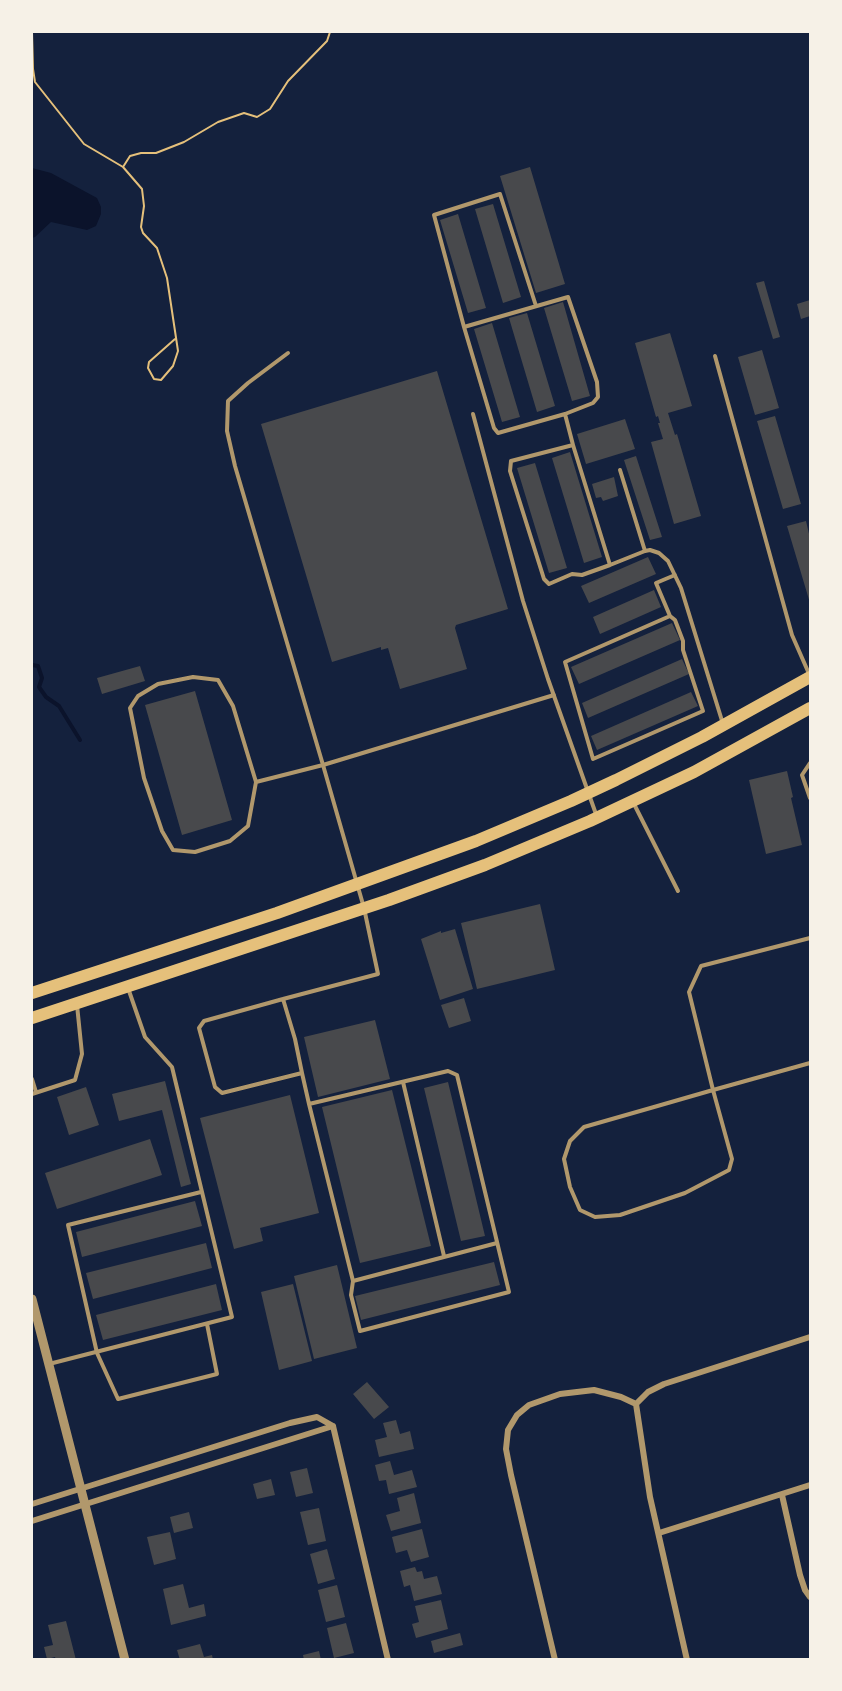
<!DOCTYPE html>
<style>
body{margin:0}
#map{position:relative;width:842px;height:1691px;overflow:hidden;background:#14213d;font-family:Ubuntu,sans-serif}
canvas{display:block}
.frame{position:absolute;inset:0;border:33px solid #f6f1e7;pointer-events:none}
</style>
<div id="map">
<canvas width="842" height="1691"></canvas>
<div class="frame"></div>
</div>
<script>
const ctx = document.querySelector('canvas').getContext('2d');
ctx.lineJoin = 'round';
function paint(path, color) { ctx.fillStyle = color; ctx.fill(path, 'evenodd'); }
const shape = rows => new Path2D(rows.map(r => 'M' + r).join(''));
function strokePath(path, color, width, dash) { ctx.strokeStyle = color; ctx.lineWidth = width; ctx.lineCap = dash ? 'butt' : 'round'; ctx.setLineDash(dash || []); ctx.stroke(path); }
paint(shape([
 [32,168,51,173,97,198,101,207,101,214,96,226,87,230,51,222,35,237,32,238]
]), '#0b132b');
strokePath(shape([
 [32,665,38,666,42,678,39,687,46,697,59,706,80,740]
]), '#0b132b', 4);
paint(shape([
 [530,167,565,284,536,293,500,176],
 [493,204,521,297,503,303,475,209],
 [458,214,486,308,468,313,440,220],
 [764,281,780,337,773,339,756,283],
 [810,300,810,316,801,319,797,304],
 [563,302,590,396,572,401,544,308],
 [527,313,555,406,537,412,509,318],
 [492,323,520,417,502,422,474,329],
 [670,333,692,406,668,413,675,435,677,434,701,516,674,524,651,442,663,439,658,423,660,423,658,416,656,417,635,343],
 [762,350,779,408,755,415,738,357],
 [437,371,508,609,456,625,455,628,467,669,400,689,388,648,381,650,381,647,332,662,261,424],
 [775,416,801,504,783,509,757,421],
 [625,419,635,449,586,464,577,434],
 [570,452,602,557,584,563,552,458],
 [636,456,662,537,650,540,624,460],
 [535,463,567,568,549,573,517,468],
 [614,477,618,496,603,501,601,497,596,498,592,484],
 [806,521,810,538,810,603,787,526],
 [648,557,656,574,589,603,581,586],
 [654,590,661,607,600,634,593,617],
 [672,623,680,640,579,684,571,667],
 [682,659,689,674,588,718,582,703],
 [140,666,145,681,102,694,97,678],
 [195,691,232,820,182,835,145,705],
 [691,692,698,706,597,750,591,736],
 [787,771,793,797,791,798,802,845,766,854,749,780],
 [540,904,555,970,477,989,461,923],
 [455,929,473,989,440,1000,421,939,441,931,441,933],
 [464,998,471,1021,449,1028,441,1005],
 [375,1020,390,1079,318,1097,304,1037],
 [165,1081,191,1184,181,1187,162,1110,119,1121,112,1094],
 [448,1082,485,1236,461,1241,424,1088],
 [86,1087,99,1125,69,1135,57,1097],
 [392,1090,431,1246,360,1263,322,1107],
 [290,1095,319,1213,260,1228,263,1241,234,1249,200,1118],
 [150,1139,162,1175,57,1209,45,1173],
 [195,1201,202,1226,82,1257,76,1232],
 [206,1243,212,1268,93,1299,86,1273],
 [494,1262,500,1285,361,1320,355,1296],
 [337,1265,357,1348,314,1359,294,1276],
 [216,1284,222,1310,103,1340,96,1315],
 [293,1284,312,1361,279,1370,261,1292],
 [367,1382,389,1407,374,1419,353,1394],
 [396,1420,400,1434,410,1431,414,1449,379,1457,375,1440,387,1437,383,1423],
 [390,1461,394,1475,412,1470,417,1487,389,1494,386,1480,379,1481,375,1465],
 [307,1468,313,1493,296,1497,290,1472],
 [271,1479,275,1495,257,1499,253,1484],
 [414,1493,421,1523,391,1531,386,1515,400,1511,397,1498],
 [319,1508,326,1541,308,1545,300,1512],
 [189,1512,193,1528,174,1533,170,1517],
 [422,1529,429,1557,411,1562,407,1550,396,1553,392,1537],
 [170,1532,176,1559,154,1565,147,1537],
 [327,1549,335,1579,318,1584,310,1554],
 [415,1567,417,1572,422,1571,424,1579,437,1576,442,1594,414,1601,410,1585,404,1587,400,1571],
 [183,1584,189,1608,204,1604,206,1616,171,1625,163,1589],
 [337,1585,345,1617,326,1622,318,1590],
 [441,1600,448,1629,416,1638,412,1624,419,1622,415,1606],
 [66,1621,76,1660,56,1660,55,1657,47,1659,44,1647,53,1645,48,1625],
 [346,1623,354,1653,334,1658,327,1628],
 [460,1633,463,1645,434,1653,431,1641],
 [200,1644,204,1657,212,1655,213,1660,180,1660,177,1650],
 [319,1651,321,1660,304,1660,303,1655]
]), '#48494c');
strokePath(shape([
 [32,32,33,69,35,82,84,144,123,167,142,189,144,206,141,227,143,233,157,248,167,278,178,351,173,366,161,380,154,379,148,368,149,362,175,339],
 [123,167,130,156,141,153,156,153,184,142,218,122,244,113,257,117,270,109,288,81,327,41,330,32]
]), '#e5c07b', 2);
strokePath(shape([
 [568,297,597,382,598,397,593,403,565,414,498,433,494,428,464,327,568,297],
 [464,327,434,215,500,194,536,306],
 [715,356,792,635,810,676],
 [473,414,523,601,548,679,597,817],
 [565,414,573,445],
 [620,470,645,551],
 [610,565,573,445,511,461,510,471,544,579,549,584,572,574,582,575,610,565,645,551,650,550,659,553,668,561,681,588,723,724],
 [670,616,675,620,683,641,683,650,703,711,593,759,565,662,670,616,656,583,675,575],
 [810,763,802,775,810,798],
 [256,782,248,826,230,841,195,852,173,850,162,831,144,778,130,708,138,696,158,684,193,677,218,680,233,706,256,782,323,765,235,466,227,431,228,401,248,383,288,353],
 [633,802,678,891],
 [810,938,701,966,689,992,713,1090,732,1159,729,1170,685,1193,620,1215,595,1217,580,1210,570,1187,564,1159,570,1141,584,1127,654,1107,713,1090,810,1063],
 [283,999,295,1039,302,1073,222,1093,215,1087,199,1028,204,1021,283,999,378,974,364,908,323,765,554,695],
 [302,1073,309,1104,353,1281,351,1295,360,1331,509,1292,457,1075,448,1071,309,1104],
 [32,1079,36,1092],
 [403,1082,444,1256],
 [32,1094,75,1080,82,1054,77,1005],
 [201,1192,68,1225,97,1353,118,1399,217,1374,207,1324],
 [353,1281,497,1243],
 [49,1364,232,1317,172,1067,145,1037,128,988]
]), '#b1986c', 4);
strokePath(shape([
 [636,1404,650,1497,687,1660],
 [636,1404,648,1392,664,1384,810,1337],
 [333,1426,388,1660],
 [782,1495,800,1575,805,1590,810,1597],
 [32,1504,290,1423,317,1417,333,1426],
 [32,1521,333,1426],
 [659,1533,810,1485],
 [555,1660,511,1475,506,1449,508,1430,517,1415,529,1405,560,1394,594,1390,621,1397,636,1404]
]), '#b1986c', 6);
strokePath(shape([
 [32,1299,125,1660]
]), '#b1986c', 9);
strokePath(shape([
 [32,993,277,913,476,841,571,801,616,780,702,737,810,677],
 [32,1018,389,900,485,865,590,821,694,772,810,708]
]), '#e5c07b', 12);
</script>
